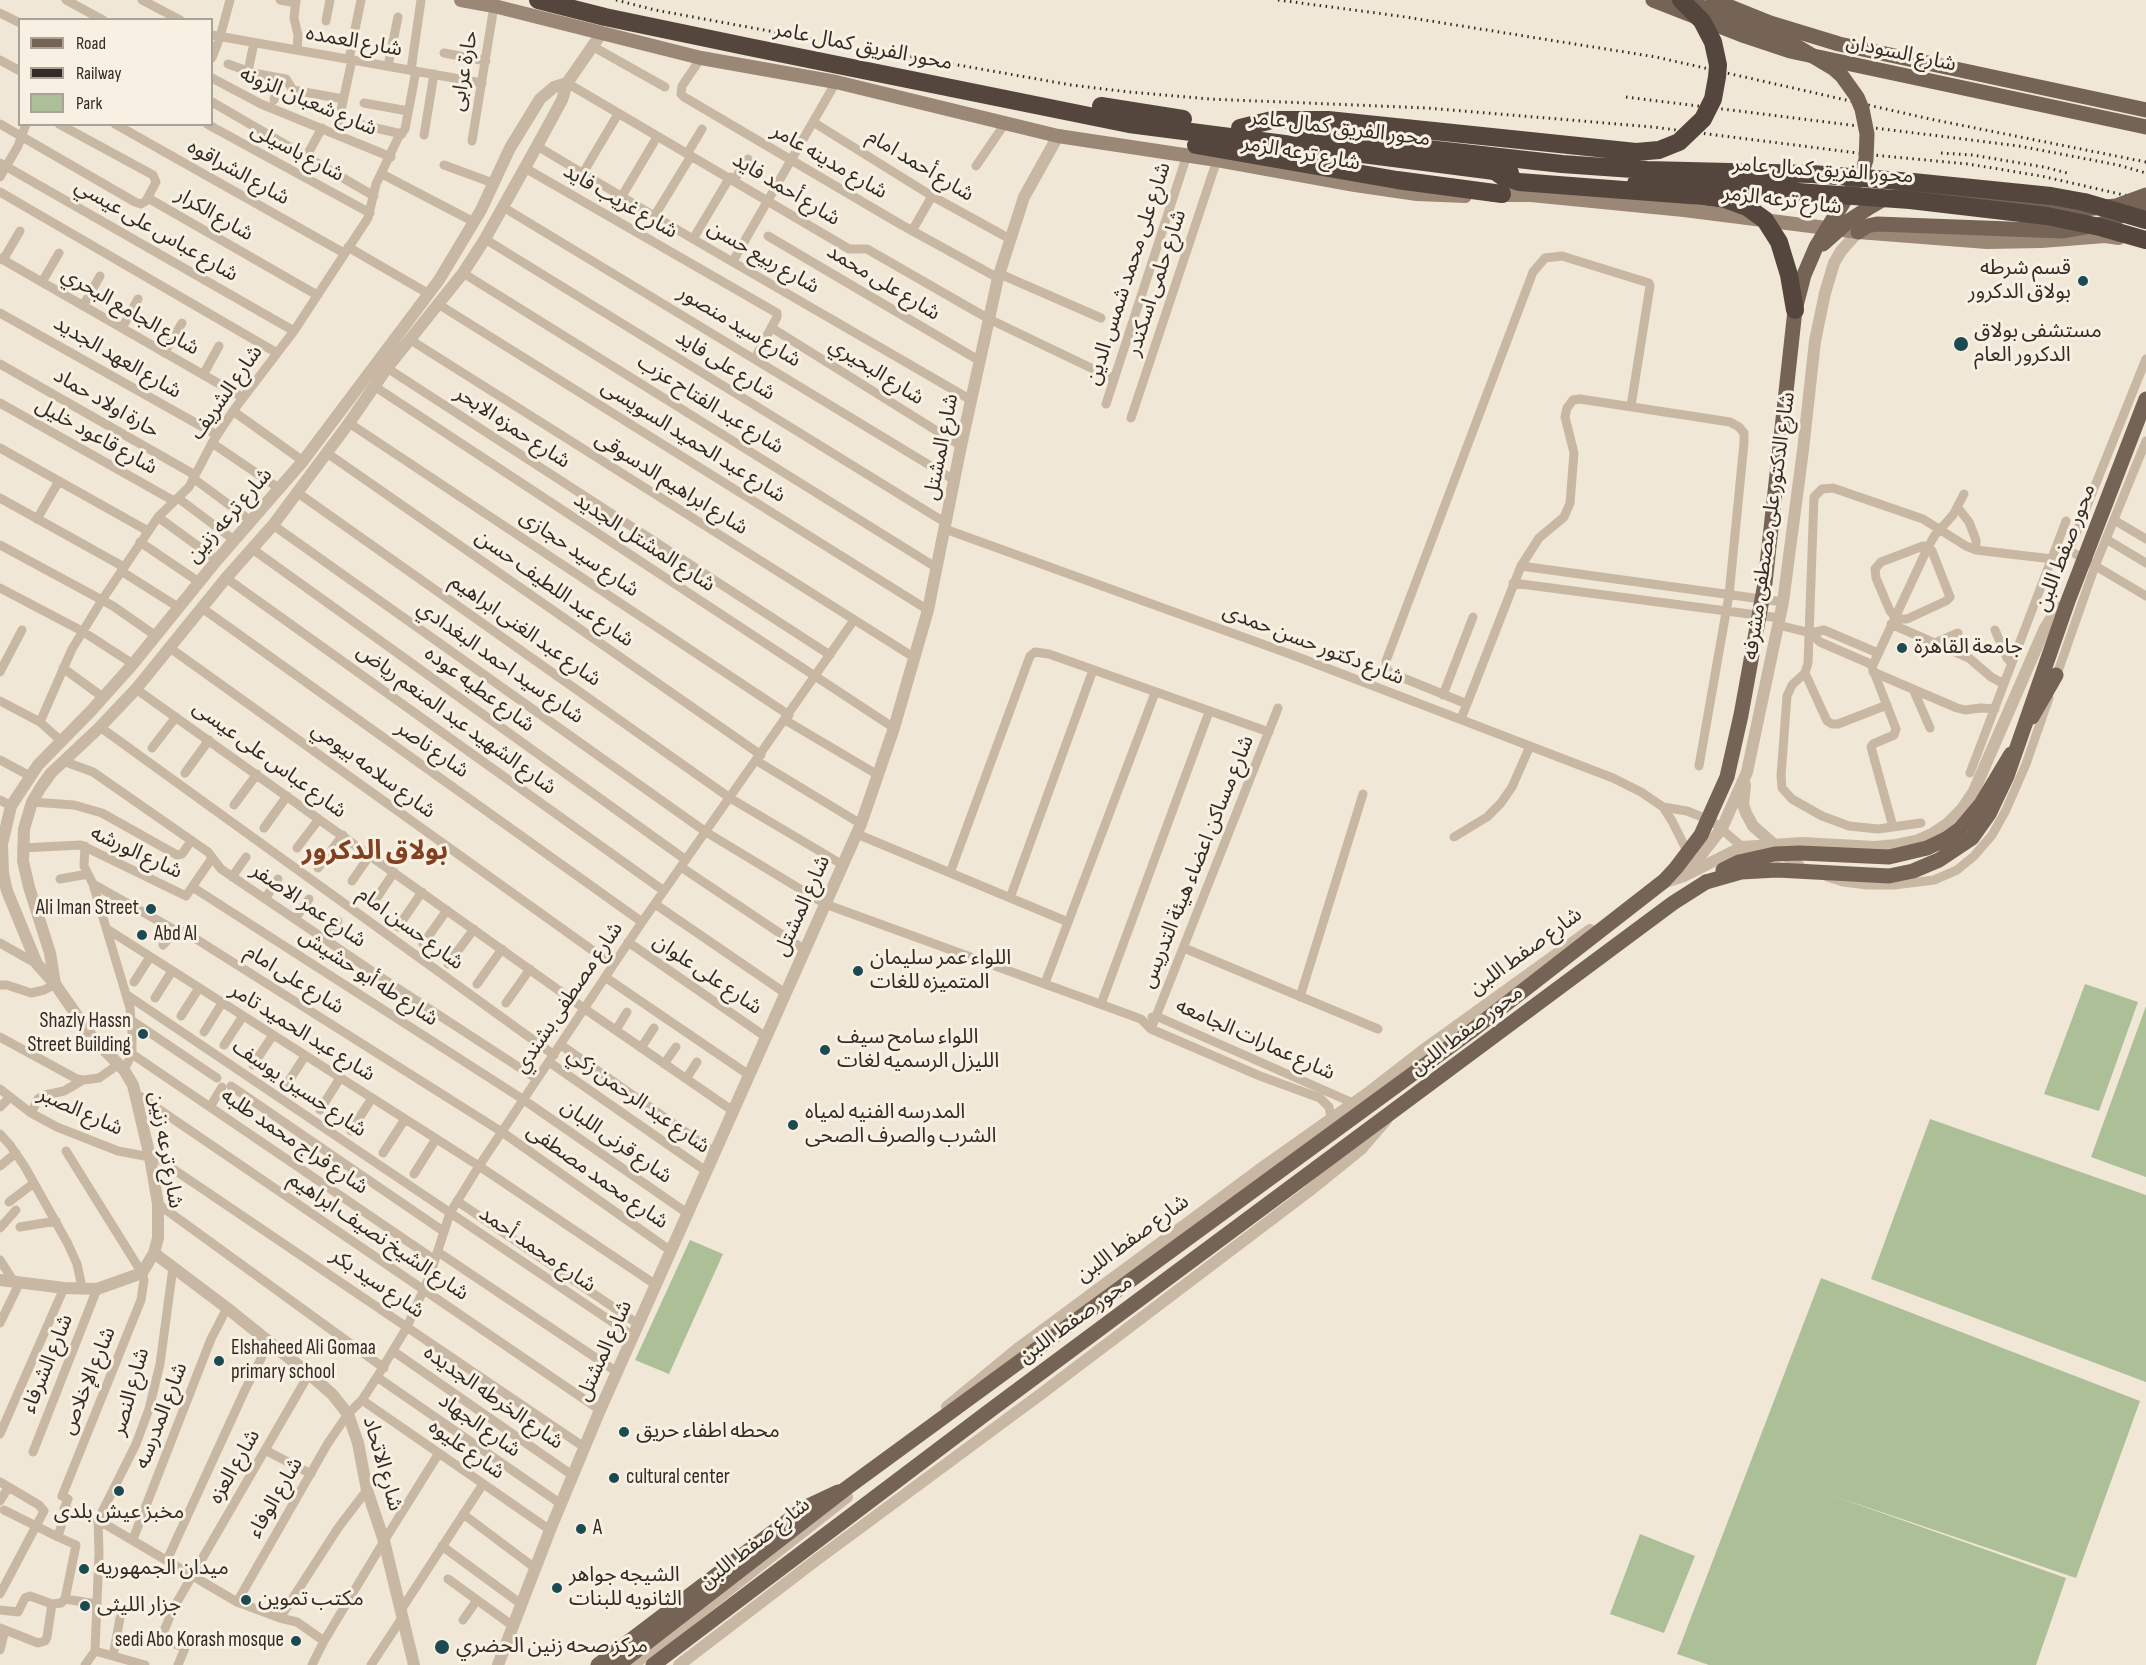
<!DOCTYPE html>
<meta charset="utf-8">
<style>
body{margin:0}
#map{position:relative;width:2146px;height:1665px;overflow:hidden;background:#f0e7d7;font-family:"Sofia Sans Condensed",sans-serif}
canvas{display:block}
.legend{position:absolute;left:18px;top:18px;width:195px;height:108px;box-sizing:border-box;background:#f8f1e3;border:2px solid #a9a297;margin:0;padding:8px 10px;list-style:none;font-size:18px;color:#332b25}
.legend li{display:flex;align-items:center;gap:12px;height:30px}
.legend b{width:30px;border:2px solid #a9a297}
</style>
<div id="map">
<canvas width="2146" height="1665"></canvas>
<ul class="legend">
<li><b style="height:8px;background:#756456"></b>Road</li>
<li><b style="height:8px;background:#332b25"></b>Railway</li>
<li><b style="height:16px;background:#adbf97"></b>Park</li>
</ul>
</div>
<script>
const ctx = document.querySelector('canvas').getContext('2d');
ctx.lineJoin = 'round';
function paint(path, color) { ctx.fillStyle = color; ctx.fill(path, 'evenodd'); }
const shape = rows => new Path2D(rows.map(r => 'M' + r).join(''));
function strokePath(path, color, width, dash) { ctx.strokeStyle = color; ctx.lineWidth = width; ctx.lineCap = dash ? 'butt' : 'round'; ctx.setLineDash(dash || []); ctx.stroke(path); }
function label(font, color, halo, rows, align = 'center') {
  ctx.font = font + ' "Sofia Sans Condensed","Noto Sans Arabic",sans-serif'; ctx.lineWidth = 6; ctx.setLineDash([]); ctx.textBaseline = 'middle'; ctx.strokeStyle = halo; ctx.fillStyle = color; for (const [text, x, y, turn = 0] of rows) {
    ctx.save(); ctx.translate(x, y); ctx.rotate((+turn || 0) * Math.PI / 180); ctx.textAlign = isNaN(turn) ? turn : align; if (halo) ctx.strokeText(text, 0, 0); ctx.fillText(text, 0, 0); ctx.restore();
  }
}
paint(shape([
 [2085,984,2138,1002,2099,1111,2044,1094],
 [2146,1006,2146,1177,2091,1157],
 [1930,1119,2146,1195,2146,1382,1871,1279],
 [690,1240,723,1254,669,1374,635,1360],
 [1821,1278,2140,1401,2076,1578,1831,1495,2066,1578,2036,1665,1709,1665,1677,1654],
 [1640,1534,1695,1556,1664,1633,1610,1614]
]), '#adbf97');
strokePath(shape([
 [66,0,103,20],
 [142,0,180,20],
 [280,0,296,3],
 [296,0,294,18,298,35,297,50],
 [0,13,20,23],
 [326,21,330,0],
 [212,35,482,83],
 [592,46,665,87],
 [444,53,486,61],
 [212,58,220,37,230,0],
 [701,58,682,86,681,94,684,97,900,224,998,278],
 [349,59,361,0],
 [0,60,20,71],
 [228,64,253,73,286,79,293,90,343,99],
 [388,66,398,17],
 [411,70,421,0],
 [248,71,254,43],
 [212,78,261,104,391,157],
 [567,83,849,249,867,249,989,319,1114,379],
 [274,100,279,78],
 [212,102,374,196],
 [364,103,408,111],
 [813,122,932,196,1010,239],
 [0,124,135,202,141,204,146,201,156,182,153,175,59,124],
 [115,124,344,253],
 [207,124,370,213],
 [358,124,402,134],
 [336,133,352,60],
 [424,135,434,74],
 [472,141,494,6],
 [537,146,693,239,971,400],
 [687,154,702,129],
 [306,157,322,128],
 [0,163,294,331],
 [444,165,493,183],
 [976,166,1006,122],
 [525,168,777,313,777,317,755,358],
 [583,173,618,114],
 [382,174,474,222],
 [0,177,18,146,26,124],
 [734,180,748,159],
 [0,192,277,353],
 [622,196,657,137],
 [148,198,317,295],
 [503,207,954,480],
 [655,215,691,156],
 [912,231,932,196],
 [768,236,980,361],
 [485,239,946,523],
 [693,239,730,177],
 [348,247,429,294],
 [0,258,242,397],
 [3,260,20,231],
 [733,261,836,82],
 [463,273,937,568],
 [1000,274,1101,318],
 [42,282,59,253],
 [438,304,928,610],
 [83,306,100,276],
 [0,313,217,435],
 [122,328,138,299],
 [772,328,961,446],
 [409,339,915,658],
 [164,353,182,323],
 [2146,359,2070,548,2072,552,2146,596],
 [0,364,195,475],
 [387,368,830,655],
 [203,375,219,346],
 [374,386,894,728],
 [0,403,174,501],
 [1106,404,1187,155],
 [233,411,303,461],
 [1131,418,1217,160],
 [349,423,789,715],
 [212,443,280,489],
 [0,448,148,531],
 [327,453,761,755],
 [193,478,251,521],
 [298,493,730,798,843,865],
 [0,498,124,567],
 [178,498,234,540],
 [1958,508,1969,522,1976,540,1976,550],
 [158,517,217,560],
 [37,519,59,481],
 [2114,520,2146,539],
 [273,525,706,832,825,904,1141,1019,1151,1029,1260,1076,1320,1098,1329,1107,1331,1118],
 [945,529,1298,657,1613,778,1641,792,1663,807,1672,821,1689,855],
 [2106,539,2146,563],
 [140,542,199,582],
 [0,545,113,606,156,636],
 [1923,546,1928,547,1932,551,1950,597,1946,601,1907,619,1897,619,1890,611,1876,578,1875,569,1881,562,1923,546],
 [251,548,686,860],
 [1521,566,1783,602],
 [121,571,178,607],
 [226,578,664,891],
 [1513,583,1780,618],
 [0,588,82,631,133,664],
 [202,608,642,922],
 [1891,624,1969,658,1991,677,2004,684],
 [1778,625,1811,633,1824,630,1878,653],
 [1995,630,2007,658,2011,662],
 [1811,633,1820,642,1873,665],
 [1935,643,1958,633],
 [170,648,613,965],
 [63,668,104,698],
 [0,672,22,630],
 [1873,672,1957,708,1965,710,1981,708,1995,709],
 [1805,673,1827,721,1832,724,1838,724,1887,705],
 [2055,680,2095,566,2146,441],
 [136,689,585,1009,733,1111],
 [1913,689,1930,728],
 [1443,695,1473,617],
 [0,701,40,722,61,741],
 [1467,704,1391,673,1387,670,1386,661,1533,272,1545,258,1562,256,1649,283,1650,286,1631,406],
 [1461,719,1521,566,1539,538,1564,517,1570,503,1574,453,1565,417,1567,408,1573,400,1580,399,1730,422,1739,427,1744,433,1744,443,1729,595,1699,766],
 [785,720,878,775],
 [40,722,72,649,102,600,158,517,189,487,212,443,233,411,294,331,368,218,376,184,398,138,405,129,416,71],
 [100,727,554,1055],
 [152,748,176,717],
 [0,760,30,776],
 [63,761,93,772,208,852,221,869,388,982,537,1079],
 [757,761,861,824],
 [185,773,209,740],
 [1970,773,2066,521],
 [0,800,11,806],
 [32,802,74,805,102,813,177,855,182,854,191,841],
 [234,805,257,774],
 [1663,807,1687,811,1712,821,1746,850],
 [1921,823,1878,829,1849,826,1822,816,1792,799,1782,788,1781,776,1787,696,1792,685,1805,673,1808,663,1814,497,1822,489,1833,488,1923,519,1966,546,1976,550,2052,559],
 [1893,827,1871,747,1873,744,1894,735,1896,729,1872,667,1928,547,1935,535,1953,515,1964,494],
 [264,828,287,796],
 [857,834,1068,922],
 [1454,837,1487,817,1501,803,1512,787,1530,746],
 [85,846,84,866,93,884,130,1008,132,1032,132,1054,124,1070],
 [22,848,81,845,186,896,212,858],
 [297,848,319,819],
 [681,867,805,950],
 [318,868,343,835],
 [950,873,1030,656,1035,652,1049,654,1269,732],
 [232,877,246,857],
 [1827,877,1843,882,1867,885,1894,885,1934,880,1957,870,1974,856,1992,835,2006,810,2026,764,2049,698],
 [60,879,88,874],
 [352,881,370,855],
 [93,884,173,929,163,945,176,930,185,932,502,1132,671,1251],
 [194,888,524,1100,687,1213],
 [1010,898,1093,670],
 [265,899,278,879],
 [655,904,785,993],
 [372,905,394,872],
 [76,909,99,906],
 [295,919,309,899],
 [398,927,422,892],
 [107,929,479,1166,656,1285],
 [326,939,338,921],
 [628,942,766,1037],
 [0,943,37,964],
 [423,944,447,910],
 [1184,948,1378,1029],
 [448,964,474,929],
 [605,977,749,1075],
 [134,982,150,957],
 [1045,983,1155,693],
 [477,984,502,949],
 [0,985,7,985,31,993,44,990,55,984],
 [127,995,633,1336],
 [1300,997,1363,794],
 [155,998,172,971],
 [506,1003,530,969],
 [1101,1004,1209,712],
 [181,1016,199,988],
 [1152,1017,1156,1016,1353,1103],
 [131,1020,217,1078],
 [1151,1029,1278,708],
 [616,1030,627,1012],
 [204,1032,222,1003],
 [0,1037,75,1078,83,1080,99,1078,119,1064],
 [224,1045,243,1016],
 [561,1045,714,1152],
 [641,1048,654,1028],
 [132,1054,435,1260],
 [549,1062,706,1171],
 [664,1064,676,1047],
 [253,1065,273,1035],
 [686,1079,697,1062],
 [231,1086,443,1231],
 [285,1087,305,1056],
 [0,1089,31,1113,57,1127,118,1151,150,1157],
 [135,1093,600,1410],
 [0,1107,10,1097],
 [210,1107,222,1087],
 [320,1110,340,1078],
 [31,1113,38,1099,45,1095,64,1091,83,1080],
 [351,1131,372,1098],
 [0,1134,10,1145,25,1167,68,1244,77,1264,82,1287],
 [66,1151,142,1273,144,1280,141,1300,62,1496,68,1499,64,1509,98,1520,237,1602,280,1618,297,1622,324,1641],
 [148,1152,584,1447],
 [383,1153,405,1119],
 [0,1166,16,1153],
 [414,1174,436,1139],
 [457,1201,638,1324],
 [9,1202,34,1183],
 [158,1204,384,1368],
 [20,1227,56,1221],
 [0,1228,16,1210],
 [438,1252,617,1372],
 [0,1260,14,1282],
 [0,1323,20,1282],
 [393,1351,572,1475],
 [377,1377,561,1504],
 [362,1400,550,1530],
 [0,1434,64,1288],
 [265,1450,311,1474],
 [33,1452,97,1289],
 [0,1482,39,1505,44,1511,0,1594],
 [0,1501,8,1488],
 [4,1510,58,1537],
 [463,1514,535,1568],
 [133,1539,211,1339,227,1308],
 [442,1546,521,1604],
 [167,1560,245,1390,269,1343],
 [448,1579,513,1626],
 [65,1599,76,1545,58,1537,66,1509],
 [237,1602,328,1443,348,1414,362,1400,377,1377,407,1327,430,1275,450,1213,479,1166,642,922,854,620],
 [0,1610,18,1612,25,1598,30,1596,52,1604,61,1603,65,1599,97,1604],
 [401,1610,483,1484],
 [280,1618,338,1528,367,1490],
 [463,1620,477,1600],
 [0,1628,38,1643,45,1641,47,1637,52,1604],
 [0,1650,5,1630],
 [95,1651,145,1665],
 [113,1656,120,1618],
 [85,1665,95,1651,99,1553,98,1520,136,1444,149,1409,160,1364,173,1267],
 [178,1665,185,1648,161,1638,173,1609,309,1374],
 [312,1665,324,1641,384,1541,439,1453],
 [371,1665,402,1618]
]), '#c8b8a3', 9);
strokePath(shape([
 [1745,785,1743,804,1746,813,1753,826,1803,870],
 [1685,869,1701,855,1722,828,1747,772,1783,602,1803,450,1815,341,1825,293,1834,263,1841,251,1858,232],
 [1665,882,1684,876,1742,847,1802,843,1875,847,1896,845,1916,841,1932,834,1947,824,1962,809,1974,791,2045,628,2052,617,2068,601],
 [55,984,50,953,29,887,23,861,24,829,32,802,41,787,51,773,100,727,136,689,226,578,273,525,349,423,387,368,463,273,485,239,537,146,562,100,567,83,601,34],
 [154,1253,227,1308,309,1374,332,1394,348,1414,358,1443,367,1490,384,1541,414,1665],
 [0,1280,64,1288,97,1289,142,1273,154,1253,158,1238,158,1204,150,1157,133,1085,124,1070,92,1037,55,984,37,964,7,891,3,873,2,844,11,806,38,765,90,712,133,664,217,560,303,461,439,280,481,210,510,148,540,99,554,87,567,83],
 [947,1407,1020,1347,1259,1170,1368,1093,1426,1048,1590,930],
 [498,1665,550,1530,600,1410,861,824,894,728,928,610,961,446,998,278,1024,197,1058,136],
 [633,1665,847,1497],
 [679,1665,815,1561,1041,1394,1309,1191,1361,1149,1386,1120]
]), '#c8b8a3', 12);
strokePath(shape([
 [461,0,494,6,701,58,836,82,1058,136,1217,160,1355,185,1417,194,1465,196],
 [1493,195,1531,195,1684,210,1858,232,1987,242,2041,241,2105,236,2119,238]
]), '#9b8775', 14);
strokePath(shape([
 [1653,0,1745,36,1790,51,2146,127],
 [1713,0,1770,23,1839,44,2146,110],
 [1858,232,1867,226,1877,224,2062,231,2102,224,2146,205],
 [2032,717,2056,675],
 [1946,839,1960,829,1981,804,2011,754],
 [598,1665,806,1507,838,1492],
 [653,1665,992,1409,1673,903,1706,882]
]), '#756456', 15);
strokePath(shape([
 [538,0,605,17,749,47,1129,124,1510,173],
 [1101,106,1183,119],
 [1240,128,1272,120,1328,120,1636,152],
 [1303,135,1562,164,1647,170,1812,174],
 [1196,145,1397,180,1502,194],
 [1636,183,1736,187,1811,193]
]), '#54463c', 18);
strokePath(shape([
 [616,0,655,10,862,48,1071,85,1129,92,1210,99,1427,108,1653,127,1873,155,1968,164,2041,176,2146,200],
 [1278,0,1399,16,1656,57,1930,119,2146,162],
 [1626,97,2019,146,2118,165,2146,173],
 [1941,153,1972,155,2044,167,2071,174]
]), '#332b25', 3, [1.5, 4.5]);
strokePath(shape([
 [1823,244,1850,220,1870,207,1882,200,1911,193,1939,193,2083,209,2116,206,2146,195],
 [1723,870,1739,862,1775,854,1800,853,1889,857,1927,848,1946,839],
 [1706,882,1741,872,1777,870,1889,876,1913,871,1939,860,1972,838,1989,814,2007,776,2068,601,2146,399],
 [618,1665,844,1490,1470,1032,1664,881,1676,868,1701,835,1727,777,1741,715,1765,583,1795,310,1804,275,1816,247,1862,172,1866,160,1867,134,1862,109,1857,97,1842,76,1833,68,1791,43,1684,0]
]), '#756456', 15);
strokePath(shape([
 [1636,152,1659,150,1679,142,1703,119,1713,99,1717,77,1718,65,1713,42,1702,21,1681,0],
 [1496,172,1503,177,1519,182,1702,196,1725,199,1747,207,1765,220,1779,242,1789,275,1795,310],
 [1812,174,1913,182,2051,196,2084,202,2146,220],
 [1811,193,1910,200,2047,216,2100,227,2146,240]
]), '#54463c', 18);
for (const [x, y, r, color] of [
 [2083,281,6,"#1b4a53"],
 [1961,344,8,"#1b4a53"],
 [1902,648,6,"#1b4a53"],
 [151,909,6,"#1b4a53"],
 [142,935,6,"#1b4a53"],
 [858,971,6,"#1b4a53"],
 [143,1034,6,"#1b4a53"],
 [825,1050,6,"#1b4a53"],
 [793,1125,6,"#1b4a53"],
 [219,1361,6,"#1b4a53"],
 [624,1432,6,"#1b4a53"],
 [614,1478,6,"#1b4a53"],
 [119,1491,6,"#1b4a53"],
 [581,1529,6,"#1b4a53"],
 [84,1569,6,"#1b4a53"],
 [557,1588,6,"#1b4a53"],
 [246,1600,6,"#1b4a53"],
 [85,1606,6,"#1b4a53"],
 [296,1641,6,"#1b4a53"],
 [442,1647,8,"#1b4a53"]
]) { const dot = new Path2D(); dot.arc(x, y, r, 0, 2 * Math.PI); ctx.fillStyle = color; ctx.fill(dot); strokePath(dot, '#f8f1e3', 2); }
label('21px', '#332b25', '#f8f1e3', [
 ["شارع العمده",354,42,10],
 ["محور الفريق كمال عامر",863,47,11],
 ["شارع السودان",1901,54,12],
 ["حارة عرابى",465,71,-80],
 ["شارع شعبان الزونه",308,102,23],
 ["محور الفريق كمال عامر",1340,129,7],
 ["شارع باسيلى",297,153,28],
 ["شارع ترعه الزمر",1301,154,10],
 ["شارع مدينه عامر",829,162,30],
 ["شارع أحمد امام",920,166,31],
 ["محور الفريق كمال عامر",1823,171,4],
 ["شارع الشراقوه",238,173,29],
 ["شارع أحمد فايد",786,190,31],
 ["شارع ترعه الزمر",1782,201,7],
 ["شارع غريب فايد",620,202,30],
 ["شارع الكرار",214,215,30],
 ["شارع عباس على عيسي",156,231,30],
 ["شارع ربيع حسن",763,258,30],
 ["شارع على محمد شمس الدين",1129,274,-72],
 ["شارع على محمد",883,283,31],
 ["شارع حلمى اسكندر",1157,283,-72],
 ["شارع الجامع البحري",130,312,30],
 ["شارع سيد منصور",739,327,31],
 ["شارع العهد الجديد",117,358,30],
 ["شارع على فايد",725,366,32],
 ["شارع البحيري",876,372,32],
 ["شارع الشريف",227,393,-55],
 ["حارة اولاد حماد",106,404,30],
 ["شارع عبد الفتاح عزب",710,405,32],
 ["شارع حمزه الابحر",512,428,33],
 ["شارع قاعود خليل",96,437,29],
 ["شارع عبد الحميد السويسى",693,442,32],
 ["شارع المشتل",942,447,-79],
 ["شارع ابراهيم الدسوقى",671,484,32],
 ["شارع ترعه زنين",230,516,-49],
 ["شارع الدكتور على مصطفى مشرفه",1770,526,-82],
 ["شارع المشتل الجديد",644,543,33],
 ["محور صفط اللبن",2066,548,-69],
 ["شارع سيد حجازى",579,554,34],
 ["شارع عبد اللطيف حسن",554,589,35],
 ["شارع عبد الغنى ابراهيم",525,631,35],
 ["شارع دكتور حسن حمدى",1313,645,21],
 ["شارع سيد احمد البغدادي",500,663,35],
 ["شارع عطيه عوده",479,690,36],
 ["شارع الشهيد عبد المنعم رياض",456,720,36],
 ["شارع ناصر",432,750,35],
 ["شارع عباس على عيسى",269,760,36],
 ["شارع سلامه بيومي",373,771,36],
 ["شارع الورشه",136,853,25],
 ["شارع مساكن اعضاء هيئة التدريس",1198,862,-68],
 ["شارع عمر الاصفر",308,906,34],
 ["شارع المشتل",803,906,-66],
 ["شارع حسن امام",410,929,36],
 ["شارع صفط اللبن",1526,952,-36],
 ["شارع على علوان",707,975,34],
 ["شارع طه أبو حشيش",368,978,33],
 ["شارع على امام",294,980,32],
 ["شارع مصطفى بشندي",569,998,-56],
 ["محور صفط اللبن",1467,1031,-37],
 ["شارع عبد الحميد تامر",302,1033,32],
 ["شارع عمارات الجامعه",1255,1040,24],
 ["شارع حسين يوسف",299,1089,34],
 ["شارع عبد الرحمن زكي",638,1101,35],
 ["شارع الصبر",80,1112,24],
 ["شارع فراج محمد طلبه",294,1142,34],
 ["شارع قرنى اللبان",616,1142,35],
 ["شارع ترعه زنين",165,1150,80],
 ["شارع محمد مصطفى",597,1177,35],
 ["شارع الشيخ نصيف ابراهيم",378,1237,34],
 ["شارع صفط اللبن",1133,1239,-36],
 ["شارع محمد أحمد",537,1250,34],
 ["شارع سيد بكر",377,1284,34],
 ["محور صفط اللبن",1076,1320,-36],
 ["شارع المشتل",605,1351,-66],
 ["شارع الشرفاء",48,1364,-68],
 ["شارع الإخلاص",89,1381,-68],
 ["شارع النصر",131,1392,-74],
 ["شارع الخرطه الجديده",493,1398,35],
 ["شارع المدرسه",162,1416,-69],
 ["شارع الجهاد",479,1426,35],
 ["شارع عليوه",466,1450,35],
 ["شارع الاتحاد",382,1464,74],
 ["شارع العزه",235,1467,-60],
 ["شارع الوفاء",276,1498,-60],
 ["شارع صفط اللبن",755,1544,-38]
]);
label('21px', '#332b25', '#f8f1e3', [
 ["قسم شرطه",2071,269,"right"],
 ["بولاق الدكرور",2071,293,"right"],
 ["مستشفى بولاق",1974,332],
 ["الدكرور العام",1974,356],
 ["جامعة القاهرة",1914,648],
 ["Ali Iman Street",139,909,"right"],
 ["Abd Al",154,935],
 ["اللواء عمر سليمان",870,959],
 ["المتميزه للغات",870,983],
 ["Shazly Hassn",131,1022,"right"],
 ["Street Building",131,1046,"right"],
 ["اللواء سامح سيف",837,1038],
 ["الليزل الرسميه لغات",837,1062],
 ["المدرسه الفنيه لمياه",805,1113],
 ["الشرب والصرف الصحى",805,1137],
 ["Elshaheed Ali Gomaa",231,1349],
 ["primary school",231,1373],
 ["محطه اطفاء حريق",636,1432],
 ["cultural center",626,1478],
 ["مخبز عيش بلدى",119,1513,"center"],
 ["A",593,1529],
 ["ميدان الجمهوريه",96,1569],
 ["الشيجه جواهر",569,1576],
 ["الثانويه للبنات",569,1600],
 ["مكتب تموين",258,1600],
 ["جزار الليثى",97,1606],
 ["sedi Abo Korash mosque",284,1641,"right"],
 ["مركز صحه زنين الحضري",456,1647]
], 'left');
label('bold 27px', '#81401f', '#f8f1e3', [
 ["بولاق الدكرور",375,852]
]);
</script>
